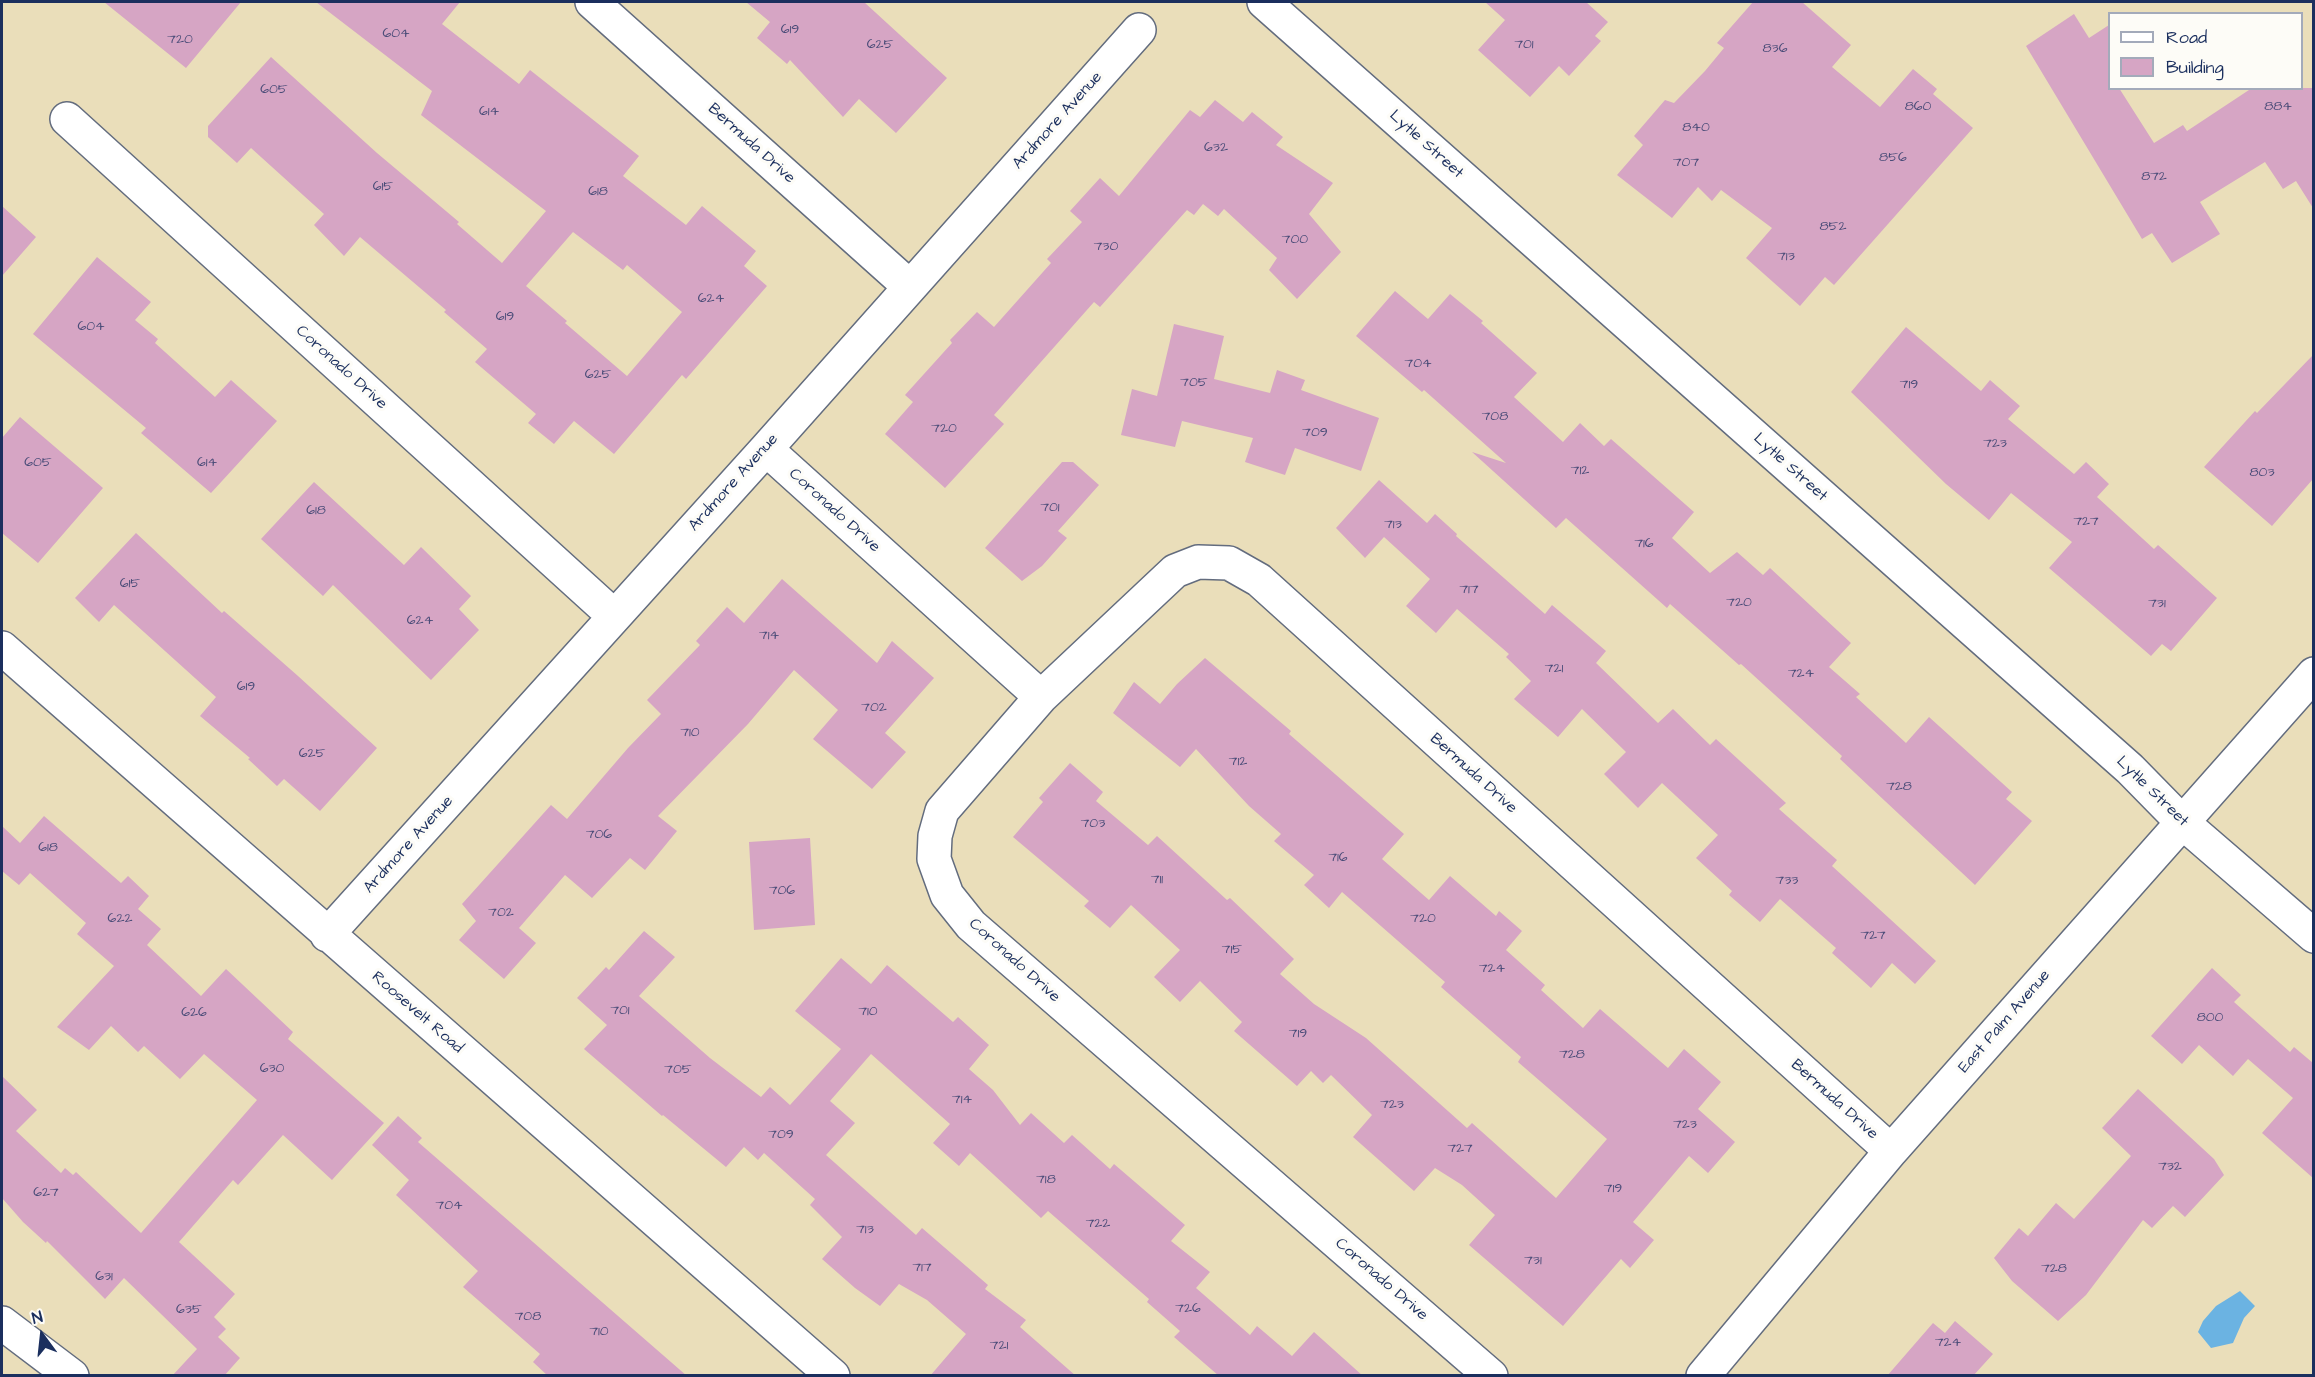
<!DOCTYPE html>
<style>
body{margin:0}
#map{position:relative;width:2315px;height:1377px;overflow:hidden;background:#eadeba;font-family:"Architects Daughter",sans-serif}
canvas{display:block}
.frame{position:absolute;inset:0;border:3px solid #1b2f5e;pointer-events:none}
.legend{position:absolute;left:2108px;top:12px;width:195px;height:78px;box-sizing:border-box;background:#fdfcf7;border:2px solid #a3aaba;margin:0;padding:8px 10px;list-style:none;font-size:18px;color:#1b2f5e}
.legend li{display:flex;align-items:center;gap:12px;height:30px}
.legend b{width:30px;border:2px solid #a3aaba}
.north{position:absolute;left:12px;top:1305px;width:60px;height:60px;-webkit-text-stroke:4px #fdfcf7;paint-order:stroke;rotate:345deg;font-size:16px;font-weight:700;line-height:24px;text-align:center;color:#1b2f5e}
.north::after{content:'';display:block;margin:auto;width:21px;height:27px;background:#1b2f5e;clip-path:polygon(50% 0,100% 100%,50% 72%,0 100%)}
</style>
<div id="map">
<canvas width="2315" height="1377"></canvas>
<div class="frame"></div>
<ul class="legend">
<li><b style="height:8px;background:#fff"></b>Road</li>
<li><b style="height:16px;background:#d6a5c4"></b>Building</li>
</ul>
<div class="north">N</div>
</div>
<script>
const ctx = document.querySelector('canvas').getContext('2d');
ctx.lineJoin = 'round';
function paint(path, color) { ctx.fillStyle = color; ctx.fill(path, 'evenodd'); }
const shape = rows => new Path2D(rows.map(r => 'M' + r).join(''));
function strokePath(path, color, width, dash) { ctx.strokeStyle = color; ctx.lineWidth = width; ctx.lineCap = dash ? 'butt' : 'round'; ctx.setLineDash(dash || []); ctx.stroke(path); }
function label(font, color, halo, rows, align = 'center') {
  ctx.font = font + ' "Architects Daughter",sans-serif'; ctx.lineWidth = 6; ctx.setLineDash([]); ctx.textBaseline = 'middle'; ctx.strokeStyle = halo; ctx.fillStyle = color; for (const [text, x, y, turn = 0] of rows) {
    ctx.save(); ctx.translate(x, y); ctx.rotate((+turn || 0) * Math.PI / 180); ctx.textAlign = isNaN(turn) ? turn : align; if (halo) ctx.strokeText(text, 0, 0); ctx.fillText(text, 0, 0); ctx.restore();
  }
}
paint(shape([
 [2240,1291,2255,1306,2244,1318,2233,1343,2211,1348,2198,1332,2203,1321,2216,1306]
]), '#6bb3e2');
paint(shape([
 [104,2,241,2,186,68],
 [316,2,460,2,442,24,519,84,530,70,639,156,623,176,686,225,702,206,756,251,744,266,767,286,686,379,682,375,614,454,574,421,554,444,528,423,536,414,475,362,487,349,444,312,446,310,360,237,344,256,314,225,324,214,251,148,237,163,208,137,208,126,271,57,377,153,459,222,457,224,502,263,546,211,421,115,432,91],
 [573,232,623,270,627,265,682,312,627,376,565,323,567,321,526,286],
 [746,2,864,2,947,78,896,133,859,99,843,117,790,60,787,64,757,38,770,22],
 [1485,2,1586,2,1608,22,1595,36,1601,41,1569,76,1559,66,1530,97,1478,50,1505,20],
 [1753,2,1802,2,1851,45,1832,67,1880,107,1913,69,1937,89,1933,94,1973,128,1834,285,1825,277,1800,306,1746,258,1772,228,1721,190,1712,201,1698,187,1672,218,1617,175,1643,145,1634,136,1665,100,1674,103,1705,71,1724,48,1717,43],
 [2074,14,2089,38,2109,25,2109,88,2119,88,2154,143,2183,125,2187,131,2252,88,2313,88,2313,208,2296,181,2283,189,2265,162,2200,202,2220,234,2172,263,2152,233,2142,239,2026,46],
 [1215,100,1243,122,1252,112,1283,137,1276,145,1333,183,1309,214,1341,252,1297,299,1269,270,1277,258,1224,209,1218,216,1203,204,1194,215,1187,210,1100,307,1094,302,994,415,1004,424,945,488,885,434,913,402,905,395,952,343,950,340,977,312,994,327,1051,263,1047,259,1082,222,1070,211,1100,178,1119,196,1190,110,1200,117],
 [2,206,36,237,2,276],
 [97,257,151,302,135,320,158,339,155,343,215,397,231,380,277,421,211,493,141,433,146,428,33,334],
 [1395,291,1428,319,1450,294,1483,321,1481,323,1537,373,1514,397,1563,442,1580,423,1604,446,1611,439,1694,512,1672,538,1710,573,1737,552,1763,575,1770,568,1851,643,1829,667,1860,694,1856,697,1906,743,1929,717,2012,792,2006,799,2032,821,1975,885,1840,759,1842,756,1741,664,1739,665,1670,604,1667,608,1566,518,1556,528,1472,452,1506,463,1424,390,1422,392,1356,336],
 [1174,324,1224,336,1214,379,1270,393,1277,370,1305,380,1301,390,1379,418,1361,471,1295,448,1285,475,1245,462,1253,438,1182,421,1175,447,1121,435,1132,389,1157,396],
 [1906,327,1981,391,1990,380,2020,406,2008,419,2074,474,2086,462,2109,484,2097,497,2154,549,2158,545,2217,598,2171,651,2162,644,2151,656,2049,568,2072,542,2011,493,1989,520,1946,484,1851,392],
 [2313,355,2313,479,2272,526,2204,467,2255,411,2257,413],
 [20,417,103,488,38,563,2,533,2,438],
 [1062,462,1073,462,1099,485,1058,531,1067,538,1042,566,1022,581,985,548],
 [1379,480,1427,523,1435,514,1457,534,1456,536,1545,614,1552,605,1606,651,1596,663,1658,723,1673,709,1710,745,1716,739,1786,803,1779,809,1837,860,1832,866,1936,961,1915,984,1892,963,1871,988,1832,953,1836,948,1780,899,1760,922,1729,895,1732,891,1696,858,1718,835,1662,783,1638,808,1604,774,1626,752,1582,709,1558,737,1514,699,1531,681,1506,657,1509,654,1457,609,1436,633,1406,606,1430,579,1384,537,1365,558,1336,528],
 [314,482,404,565,421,547,471,596,459,609,479,630,431,680,333,585,323,596,261,539],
 [136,533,222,613,224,611,298,676,377,748,320,811,284,779,277,786,248,759,250,758,200,716,216,697,114,605,99,622,75,598],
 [782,579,877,663,892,641,934,678,885,733,906,752,872,789,813,739,838,710,794,670,748,724,658,816,677,831,645,870,630,858,592,898,565,875,519,928,536,943,504,979,459,940,476,921,462,904,551,805,567,819,628,748,661,714,647,700,700,645,696,641,727,607,744,623],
 [1205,658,1291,731,1289,734,1404,834,1382,859,1429,900,1450,876,1496,916,1499,911,1522,931,1506,950,1545,985,1541,990,1583,1028,1600,1009,1668,1068,1684,1049,1721,1082,1698,1109,1735,1142,1708,1173,1689,1156,1633,1222,1654,1240,1630,1268,1621,1259,1563,1326,1469,1245,1495,1215,1462,1185,1435,1168,1414,1191,1353,1137,1372,1115,1331,1075,1323,1083,1311,1071,1297,1086,1234,1031,1242,1022,1200,981,1180,1002,1154,977,1180,950,1131,905,1110,928,1084,906,1089,901,1013,837,1043,802,1039,798,1070,763,1103,792,1096,801,1148,845,1157,836,1227,900,1230,898,1294,959,1280,974,1314,1004,1366,1038,1467,1128,1472,1123,1556,1198,1607,1139,1518,1062,1521,1057,1441,987,1445,982,1342,892,1329,908,1304,885,1314,875,1274,841,1281,834,1249,806,1196,749,1180,767,1113,713,1134,682,1160,704,1177,684],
 [44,816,121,883,128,876,149,896,138,909,161,929,147,945,201,996,226,969,293,1032,288,1039,384,1123,332,1180,283,1135,238,1185,233,1180,179,1242,235,1294,214,1317,226,1329,218,1337,240,1358,224,1376,172,1376,197,1349,124,1278,105,1299,47,1241,46,1243,23,1222,2,1198,2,1076,37,1110,16,1131,61,1173,65,1168,73,1175,76,1172,141,1233,257,1100,204,1054,180,1079,144,1046,138,1052,111,1026,89,1050,57,1027,114,966,77,934,86,923,30,873,19,885,2,871,2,826,20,843],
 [810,838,815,925,754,930,749,842],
 [644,931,675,957,639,996,710,1058,761,1097,770,1087,790,1105,841,1049,795,1011,841,958,871,984,887,965,953,1022,958,1017,989,1045,969,1069,993,1090,1020,1125,1031,1113,1064,1143,1072,1135,1110,1169,1114,1164,1185,1225,1171,1241,1210,1272,1196,1288,1250,1335,1257,1326,1292,1356,1314,1332,1363,1376,1219,1376,1174,1337,1180,1331,1147,1302,1149,1299,1048,1211,1041,1218,970,1153,959,1166,933,1143,950,1124,871,1054,830,1101,855,1123,826,1155,916,1235,922,1228,988,1285,985,1289,1026,1320,1020,1327,1076,1376,930,1376,966,1334,927,1300,899,1284,880,1306,855,1288,822,1259,842,1237,810,1205,815,1199,764,1153,758,1160,744,1147,726,1167,663,1115,662,1116,584,1049,607,1025,577,998,606,967,609,970],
 [2212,968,2241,995,2234,1002,2290,1052,2294,1047,2313,1063,2313,1178,2262,1133,2293,1098,2248,1059,2233,1076,2199,1045,2182,1064,2151,1036],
 [2138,1089,2214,1159,2224,1175,2185,1217,2173,1206,2152,1228,2143,1220,2086,1295,2058,1321,2012,1281,1994,1258,2019,1228,2028,1236,2056,1203,2074,1219,2131,1156,2102,1128],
 [398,1116,422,1138,418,1142,687,1376,548,1376,533,1362,540,1354,463,1287,478,1271,396,1195,409,1180,372,1145],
 [1955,1321,1993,1354,1973,1376,1887,1376,1933,1323,1945,1333]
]), '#d6a5c4');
const minor = shape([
 [592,2,910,287],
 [1264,2,2130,769,2182,822,2314,936],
 [67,119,614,616],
 [766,449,1041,697],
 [2,648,833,1376],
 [327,935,766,449,1139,30],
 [2,1323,72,1376],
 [1491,1376,971,925,947,895,934,859,935,836,942,811,1041,697,1175,571,1198,562,1229,563,1259,580,1891,1151],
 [1703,1376,1891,1151,2314,674]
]);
strokePath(minor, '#636c7e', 36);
strokePath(minor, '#fff', 33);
label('14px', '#4a4c78', null, [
 ["619",790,30],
 ["604",396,34],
 ["720",180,40],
 ["625",880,45],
 ["701",1524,45],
 ["836",1775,49],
 ["605",274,90],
 ["860",1918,107],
 ["884",2278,107],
 ["614",489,112],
 ["840",1696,128],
 ["632",1216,148],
 ["856",1893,158],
 ["707",1686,163],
 ["872",2154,177],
 ["615",383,187],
 ["618",598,192],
 ["852",1833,227],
 ["700",1295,240],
 ["730",1106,247],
 ["713",1786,257],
 ["624",711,299],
 ["619",505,317],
 ["604",91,327],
 ["704",1418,364],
 ["625",598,375],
 ["705",1194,383],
 ["719",1909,385],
 ["708",1495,417],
 ["720",944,429],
 ["709",1315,433],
 ["723",1995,444],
 ["605",38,463],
 ["614",207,463],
 ["712",1580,471],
 ["803",2262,473],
 ["701",1050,508],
 ["618",316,511],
 ["727",2086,522],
 ["713",1393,525],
 ["716",1644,544],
 ["615",130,584],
 ["717",1469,590],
 ["720",1739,603],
 ["731",2157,604],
 ["624",420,621],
 ["714",769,636],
 ["721",1554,669],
 ["724",1801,674],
 ["619",246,687],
 ["702",874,708],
 ["710",690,733],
 ["625",312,754],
 ["712",1238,762],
 ["728",1899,787],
 ["703",1093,824],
 ["706",599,835],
 ["618",48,848],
 ["716",1338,858],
 ["711",1157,880],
 ["733",1787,881],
 ["706",782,891],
 ["702",501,913],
 ["622",120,919],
 ["720",1423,919],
 ["727",1873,936],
 ["715",1232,950],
 ["724",1492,969],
 ["701",620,1011],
 ["710",868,1012],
 ["626",194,1013],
 ["800",2210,1018],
 ["719",1298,1034],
 ["728",1572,1055],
 ["630",272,1069],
 ["705",678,1070],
 ["714",962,1100],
 ["723",1392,1105],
 ["723",1685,1125],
 ["709",781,1135],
 ["727",1460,1149],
 ["732",2170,1167],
 ["718",1046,1180],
 ["719",1613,1189],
 ["627",46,1193],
 ["704",449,1206],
 ["722",1098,1224],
 ["713",865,1230],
 ["731",1533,1261],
 ["717",922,1268],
 ["728",2054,1269],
 ["631",104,1277],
 ["726",1188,1309],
 ["635",189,1310],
 ["708",528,1317],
 ["710",599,1332],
 ["724",1948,1343],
 ["721",999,1346]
]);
label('16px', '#1b2f5e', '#fdfcf7', [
 ["Ardmore Avenue",1058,121,-48],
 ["Bermuda Drive",751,144,42],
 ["Lytle Street",1426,145,42],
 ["Coronado Drive",341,368,42],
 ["Lytle Street",1790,468,42],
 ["Ardmore Avenue",734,483,-48],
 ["Coronado Drive",834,511,42],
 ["Bermuda Drive",1473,774,42],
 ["Lytle Street",2152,792,44],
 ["Ardmore Avenue",409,845,-48],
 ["Coronado Drive",1014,961,42],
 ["Roosevelt Road",417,1013,41],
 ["East Palm Avenue",2005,1022,-49],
 ["Bermuda Drive",1834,1100,42],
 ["Coronado Drive",1381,1280,41]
]);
</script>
